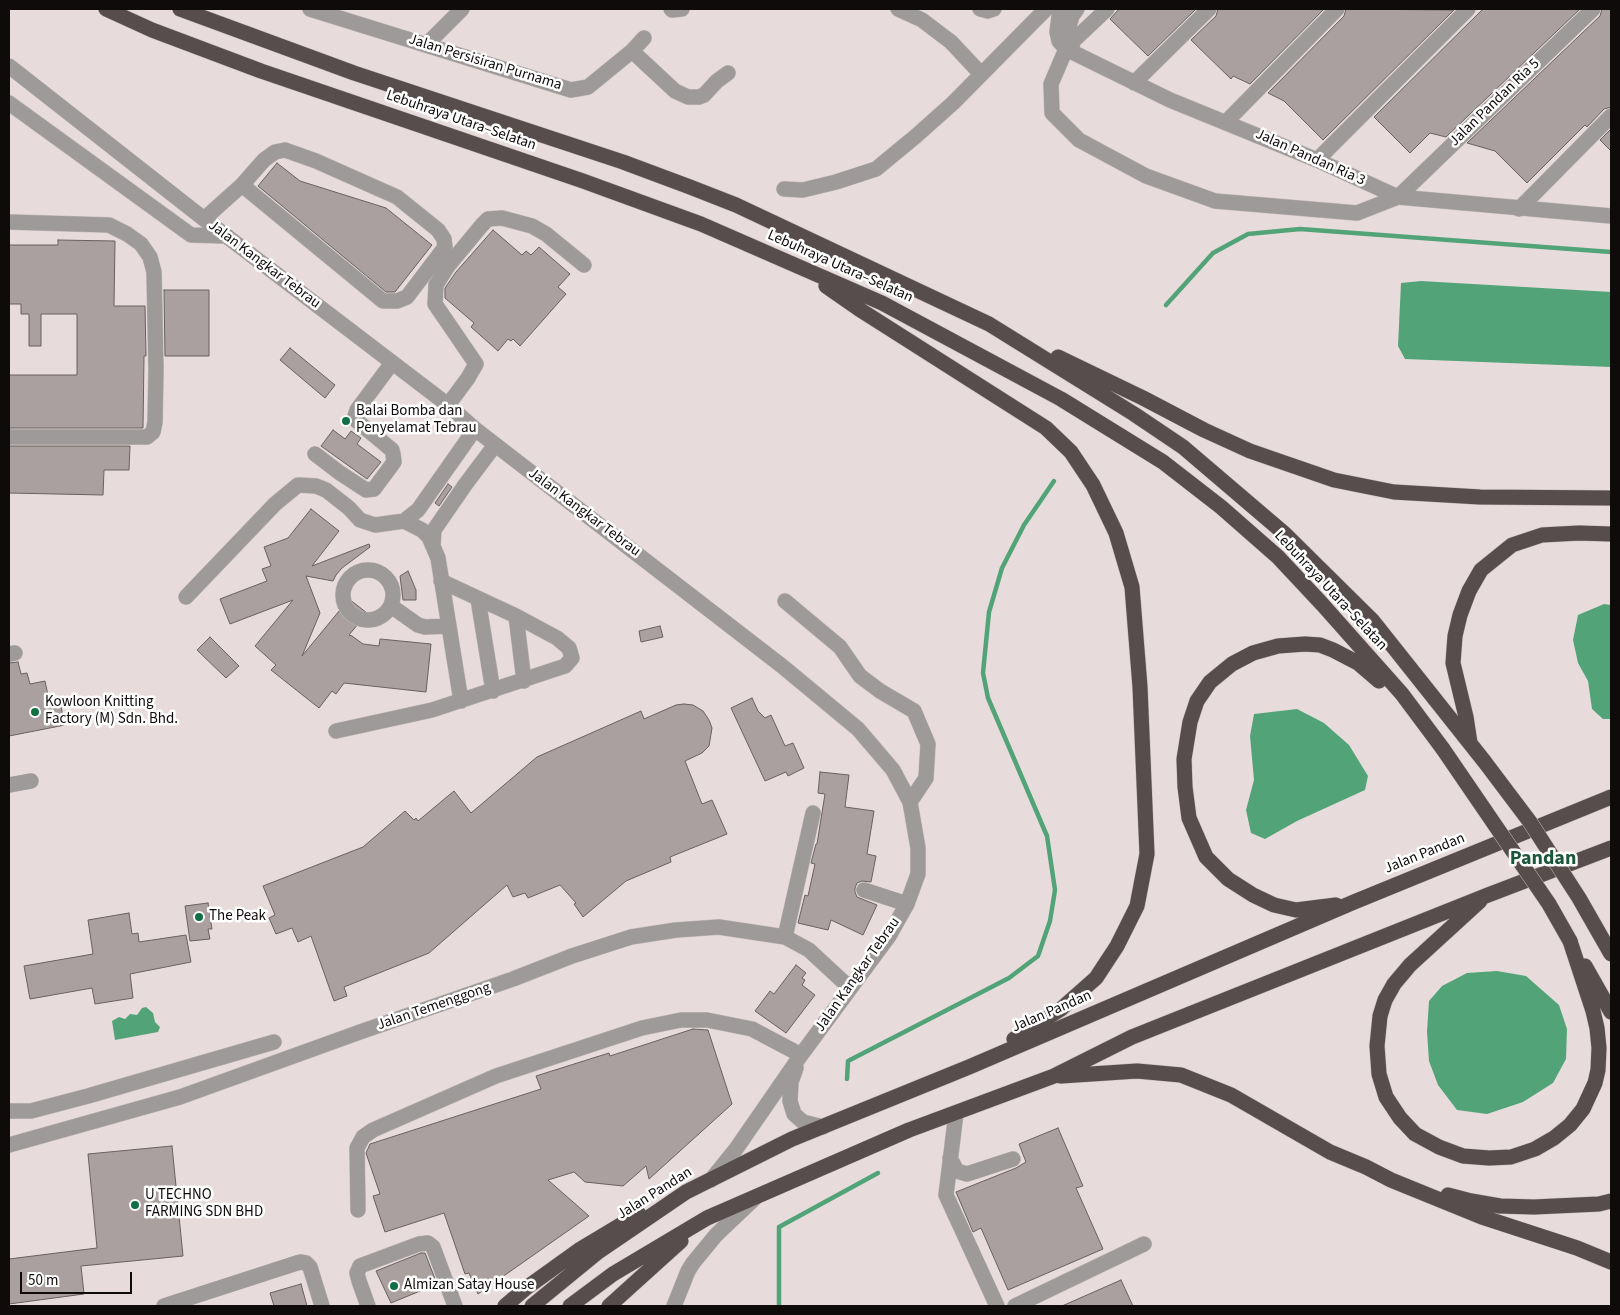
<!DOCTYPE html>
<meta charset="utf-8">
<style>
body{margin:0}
#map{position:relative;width:1620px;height:1315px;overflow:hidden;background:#e7dcdb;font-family:"Source Sans 3",sans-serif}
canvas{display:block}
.frame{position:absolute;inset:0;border:10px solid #0f0b0b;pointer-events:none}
.scale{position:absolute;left:20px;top:1272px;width:112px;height:22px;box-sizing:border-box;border:2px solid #0f0b0b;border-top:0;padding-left:6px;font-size:15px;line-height:18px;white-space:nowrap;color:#0f0b0b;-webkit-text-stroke:4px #fff;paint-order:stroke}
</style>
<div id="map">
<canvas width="1620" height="1315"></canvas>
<div class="frame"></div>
<div class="scale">50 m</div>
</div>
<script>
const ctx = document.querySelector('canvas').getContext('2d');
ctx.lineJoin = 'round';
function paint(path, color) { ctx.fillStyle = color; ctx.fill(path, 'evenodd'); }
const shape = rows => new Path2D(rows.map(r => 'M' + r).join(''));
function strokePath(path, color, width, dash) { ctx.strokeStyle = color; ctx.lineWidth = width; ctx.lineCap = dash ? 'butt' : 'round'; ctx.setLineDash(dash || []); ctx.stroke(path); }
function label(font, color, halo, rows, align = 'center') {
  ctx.font = font + ' "Source Sans 3",sans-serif'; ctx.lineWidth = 5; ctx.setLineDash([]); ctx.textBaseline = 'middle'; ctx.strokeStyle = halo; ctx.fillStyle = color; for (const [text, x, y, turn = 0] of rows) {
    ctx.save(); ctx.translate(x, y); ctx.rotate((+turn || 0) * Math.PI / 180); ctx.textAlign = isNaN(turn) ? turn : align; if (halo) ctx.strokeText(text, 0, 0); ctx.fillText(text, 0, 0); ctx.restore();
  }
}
paint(shape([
 [1421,281,1611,292,1611,367,1405,359,1398,346,1401,283],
 [1604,604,1611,605,1611,719,1603,719,1592,709,1588,681,1578,663,1573,640,1578,615],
 [1297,709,1324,723,1349,745,1368,776,1365,790,1297,821,1265,839,1251,833,1246,810,1254,780,1250,736,1254,714],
 [1497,971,1526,976,1559,1005,1567,1029,1566,1059,1553,1083,1523,1102,1487,1114,1457,1110,1438,1085,1429,1061,1427,1032,1429,1001,1442,986,1467,973],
 [146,1007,153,1013,155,1022,160,1027,158,1032,115,1040,112,1021,119,1017,125,1019,130,1014,137,1015,142,1008]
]), '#52a478');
strokePath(shape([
 [1166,305,1213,253,1248,234,1300,229,1611,252],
 [847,1079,848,1061,1009,978,1038,956,1050,921,1055,890,1047,836,988,698,983,673,989,612,1002,568,1024,525,1054,481],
 [779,1306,779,1227,878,1173]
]), '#52a478', 4.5);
const building = shape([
 [1119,9,1196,9,1148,56,1110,19,1119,9],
 [1218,9,1324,9,1250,84,1233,76,1231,79,1191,40,1216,16,1218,9],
 [1346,9,1454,10,1323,140,1284,101,1268,93,1344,16,1346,9],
 [1483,9,1580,9,1446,137,1430,133,1410,153,1374,117,1483,9],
 [1602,9,1611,9,1611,107,1604,109,1587,127,1585,125,1527,183,1495,151,1467,143,1600,16,1602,9],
 [1611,129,1611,151,1600,140,1611,129],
 [277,163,300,181,386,208,432,245,395,292,386,292,258,186,277,163],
 [493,230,522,255,526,251,531,255,539,247,570,274,558,287,566,294,520,346,513,339,511,341,508,339,498,351,471,327,474,323,445,298,445,288,456,272,493,230],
 [58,240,115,241,114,306,145,306,146,356,144,356,143,428,9,428,9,375,77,375,77,314,41,314,41,346,29,346,29,314,21,314,21,304,9,304,9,245,58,245,58,240],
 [164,290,209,290,209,356,165,356,164,290],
 [290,348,335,385,325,398,280,360,290,348],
 [333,430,345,439,351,431,361,438,357,444,381,462,367,479,321,446,333,430],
 [9,446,130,446,129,470,104,470,103,495,9,493,9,446],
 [448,484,452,487,439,506,435,503,448,484],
 [311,509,339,531,312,566,369,544,370,547,342,568,336,575,333,581,306,576,320,613,302,656,349,599,367,613,349,635,352,636,363,644,379,646,380,639,431,644,426,692,344,683,336,694,332,691,319,708,271,670,276,665,255,646,293,600,230,624,220,599,267,581,262,569,271,566,264,547,288,538,311,509],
 [408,571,416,590,416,600,403,600,400,576,408,571],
 [660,626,663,637,641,642,639,631,660,626],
 [210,637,239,666,226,678,197,650,210,637],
 [18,662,21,674,27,673,30,684,45,681,49,700,59,698,65,725,9,736,9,663,18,662],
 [752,698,758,711,765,718,771,715,785,746,793,743,804,768,788,776,786,772,765,781,731,708,752,698],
 [684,704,693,705,703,711,709,720,712,728,709,746,702,753,685,761,702,804,712,800,727,834,670,857,671,862,626,881,583,917,574,904,576,903,560,885,528,898,525,893,513,897,507,885,429,953,344,987,347,996,334,1001,311,936,298,942,292,928,276,934,269,918,275,915,263,886,363,847,405,811,414,820,416,818,418,821,454,791,471,813,537,757,641,711,644,719,676,705,684,704],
 [820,772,849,775,845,807,874,811,867,854,876,856,871,882,862,881,857,883,855,888,855,892,857,897,877,905,863,935,831,920,828,930,798,923,805,895,808,896,815,864,811,863,816,844,817,844,825,794,818,793,820,772],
 [208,903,212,929,208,929,210,939,190,941,185,906,208,903],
 [129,913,132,934,138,933,139,942,186,935,191,962,130,974,133,998,95,1004,92,988,30,999,24,966,93,954,88,920,129,913],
 [796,965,806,973,802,978,805,980,802,985,815,995,786,1033,755,1011,770,991,774,994,796,965],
 [693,1029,708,1030,732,1104,649,1179,646,1166,623,1186,585,1182,574,1172,548,1180,589,1216,478,1294,469,1273,465,1274,444,1213,385,1232,373,1196,380,1194,366,1153,370,1144,541,1089,536,1076,609,1053,610,1056,693,1029],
 [1058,1128,1083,1186,1076,1188,1103,1249,1008,1290,981,1228,973,1232,956,1192,1016,1168,1026,1162,1019,1144,1058,1128],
 [172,1146,183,1256,81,1266,84,1294,9,1304,9,1259,97,1248,88,1154,172,1146],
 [421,1253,425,1253,437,1284,391,1303,376,1271,421,1253],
 [1121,1280,1133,1306,1062,1306,1121,1280],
 [301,1284,307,1306,274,1306,270,1293,301,1284]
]);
paint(building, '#aaa09f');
strokePath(building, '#69605f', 1);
const minor = shape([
 [310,9,571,90,588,87,632,51,644,38],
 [671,9,672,10,682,9],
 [898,9,922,20,951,42,981,74],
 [980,9,988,11,994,9],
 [1060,9,1057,32,1059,41,1066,49,1170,100,1317,160,1398,197,1611,216],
 [1071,43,1107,9],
 [427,44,462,9],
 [1066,49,1051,84,1052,113,1079,140,1146,176,1215,201,1357,213,1398,197,1593,9],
 [1073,50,1068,30,1072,16,1077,9],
 [632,51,675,91,688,97,699,97,704,95,717,81,728,73],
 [9,66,204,219,448,405,475,429,782,666,858,729,893,770,910,802,918,848,918,874,907,904,889,936,801,1055,736,1149,711,1180],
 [1134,83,1209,9],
 [9,103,191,235,227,236],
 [1226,122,1337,9],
 [1317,160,1468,9],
 [784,189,803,190,836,182,876,169,916,136,953,103,1046,9],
 [1519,209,1611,116],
 [204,219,242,185,264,160,275,152,285,150,316,161,397,197,438,230,444,239,445,247,407,297,397,301,383,301,242,185],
 [9,222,109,225,127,234,141,244,150,257,154,272,156,369,155,422,153,432,147,437,9,437],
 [448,405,468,378,476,364,435,304,436,285,448,266,482,225,488,219,502,218,532,226,546,234,584,265],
 [315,454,340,473,366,490,374,489,394,462,393,454,392,450,357,421,355,416,357,410,392,363],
 [404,521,422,530,429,537,438,558,461,701],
 [433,545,434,530,465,485,495,445],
 '343 595a25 25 0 1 1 50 0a25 25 0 1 1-50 0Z',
 [186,597,275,504,298,485,316,486,326,490,349,508,360,520,375,525,404,521,418,510,475,429],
 [478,599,493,691],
 [785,601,840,647,860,676,880,691,914,711,928,744,926,778,910,802],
 [391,606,418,625,425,627,449,626],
 [516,616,524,681],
 [9,654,15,653],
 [336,731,432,710,565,666,572,658,569,648,557,638,516,616,441,581],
 [9,785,31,781],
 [864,890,907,904],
 [785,937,813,813],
 [796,1068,791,1082,790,1101,794,1114,803,1122,823,1127],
 [9,1111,31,1111,88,1096,274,1042],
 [956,1113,946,1195,997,1306],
 [9,1145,180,1097,360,1032,513,979,572,956,631,937,676,930,719,927,785,937,809,950,850,988],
 [950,1158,957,1171,967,1174,1013,1159],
 [358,1210,357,1148,363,1137,373,1130,496,1076,642,1028,681,1020,707,1020,752,1029,801,1055],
 [164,1306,300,1262,306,1263,310,1267,322,1306],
 [368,1306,359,1281,357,1273,360,1266,419,1244,428,1243,433,1247,455,1306],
 [674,1306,688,1271,693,1263,716,1235,755,1198],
 [1015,1306,1144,1244]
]);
const highway = shape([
 [106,9,152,30,261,71,583,181,701,224,882,303,1061,399,1163,462,1221,507,1278,557,1322,604,1402,694,1443,749],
 [180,9,354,73,623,162,690,187,736,205,989,324,1134,414,1183,447,1285,534,1372,620,1484,761],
 [826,286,862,311,1046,428,1071,452,1093,485,1116,533,1132,587,1140,687,1147,854,1137,906,1117,946,1096,978,1061,1009,1014,1039],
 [1058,357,1143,398,1204,430,1250,451,1334,480,1394,492,1480,497,1611,498],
 [1470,743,1466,717,1453,663,1455,636,1460,615,1469,591,1481,570,1512,545,1542,535,1579,533,1611,534],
 [1480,901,1410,965,1394,984,1385,1000,1380,1016,1377,1046,1379,1074,1386,1097,1400,1118,1415,1134,1439,1147,1463,1156,1489,1158,1511,1157,1535,1149,1554,1138,1570,1125,1583,1109,1595,1083,1598,1070,1599,1048,1597,1028,1593,1011,1570,941],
 [1336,905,1296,910,1274,905,1253,895,1228,879,1206,857,1189,818,1185,787,1184,759,1190,722,1197,701,1210,682,1232,664,1253,653,1278,646,1305,644,1320,645,1333,650,1358,663,1379,681],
 [1585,966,1611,1012],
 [1061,1076,1137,1071,1181,1075,1231,1095,1330,1152,1366,1167,1391,1180,1482,1217,1577,1248,1611,1262],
 [1448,1195,1471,1201,1500,1206,1534,1207,1599,1204,1611,1201],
 [505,1306,526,1288,579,1250,639,1214],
 [532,1306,598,1252,686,1192,792,1139,969,1067,1354,902,1611,797],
 [570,1306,613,1274,707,1218,909,1130,1054,1076,1132,1037,1488,895,1611,848],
 [609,1306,681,1241]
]);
strokePath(minor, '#c4bbba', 16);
strokePath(highway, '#c4bbba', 16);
strokePath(minor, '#9e9a99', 15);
strokePath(highway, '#564d4c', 15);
const highwayBridge = shape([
 [1443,749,1549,904,1570,941],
 [1484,761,1530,822,1579,898,1611,954]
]);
strokePath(highwayBridge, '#c4bbba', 16, []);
strokePath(highwayBridge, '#564d4c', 15);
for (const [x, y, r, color] of [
 [346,421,5,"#0f7046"],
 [35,712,5,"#0f7046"],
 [199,917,5,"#0f7046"],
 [135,1205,5,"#0f7046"],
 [394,1286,5,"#0f7046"]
]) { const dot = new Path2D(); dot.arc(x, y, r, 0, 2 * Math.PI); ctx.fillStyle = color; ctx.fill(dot); strokePath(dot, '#fff', 2); }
label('15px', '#0f0b0b', '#fff', [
 ["Jalan Persisiran Purnama",485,63,17],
 ["Jalan Pandan Ria 5",1495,103,-44],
 ["Lebuhraya Utara–Selatan",461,121,19],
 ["Jalan Pandan Ria 3",1310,158,24],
 ["Jalan Kangkar Tebrau",264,265,37],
 ["Lebuhraya Utara–Selatan",840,267,24],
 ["Jalan Kangkar Tebrau",584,513,37],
 ["Lebuhraya Utara–Selatan",1330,591,47],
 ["Jalan Pandan",1425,854,-22],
 ["Jalan Kangkar Tebrau",858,975,-55],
 ["Jalan Temenggong",434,1007,-19],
 ["Jalan Pandan",1052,1012,-23],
 ["Jalan Pandan",655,1194,-32]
]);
label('15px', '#0f0b0b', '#fff', [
 ["Balai Bomba dan",356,412],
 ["Penyelamat Tebrau",356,429],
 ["Kowloon Knitting",45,703],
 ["Factory (M) Sdn. Bhd.",45,720],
 ["The Peak",209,917],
 ["U TECHNO",145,1196],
 ["FARMING SDN BHD",145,1213],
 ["Almizan Satay House",404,1286]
], 'left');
label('bold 20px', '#1a5638', '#fff', [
 ["Pandan",1543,860]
]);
</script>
